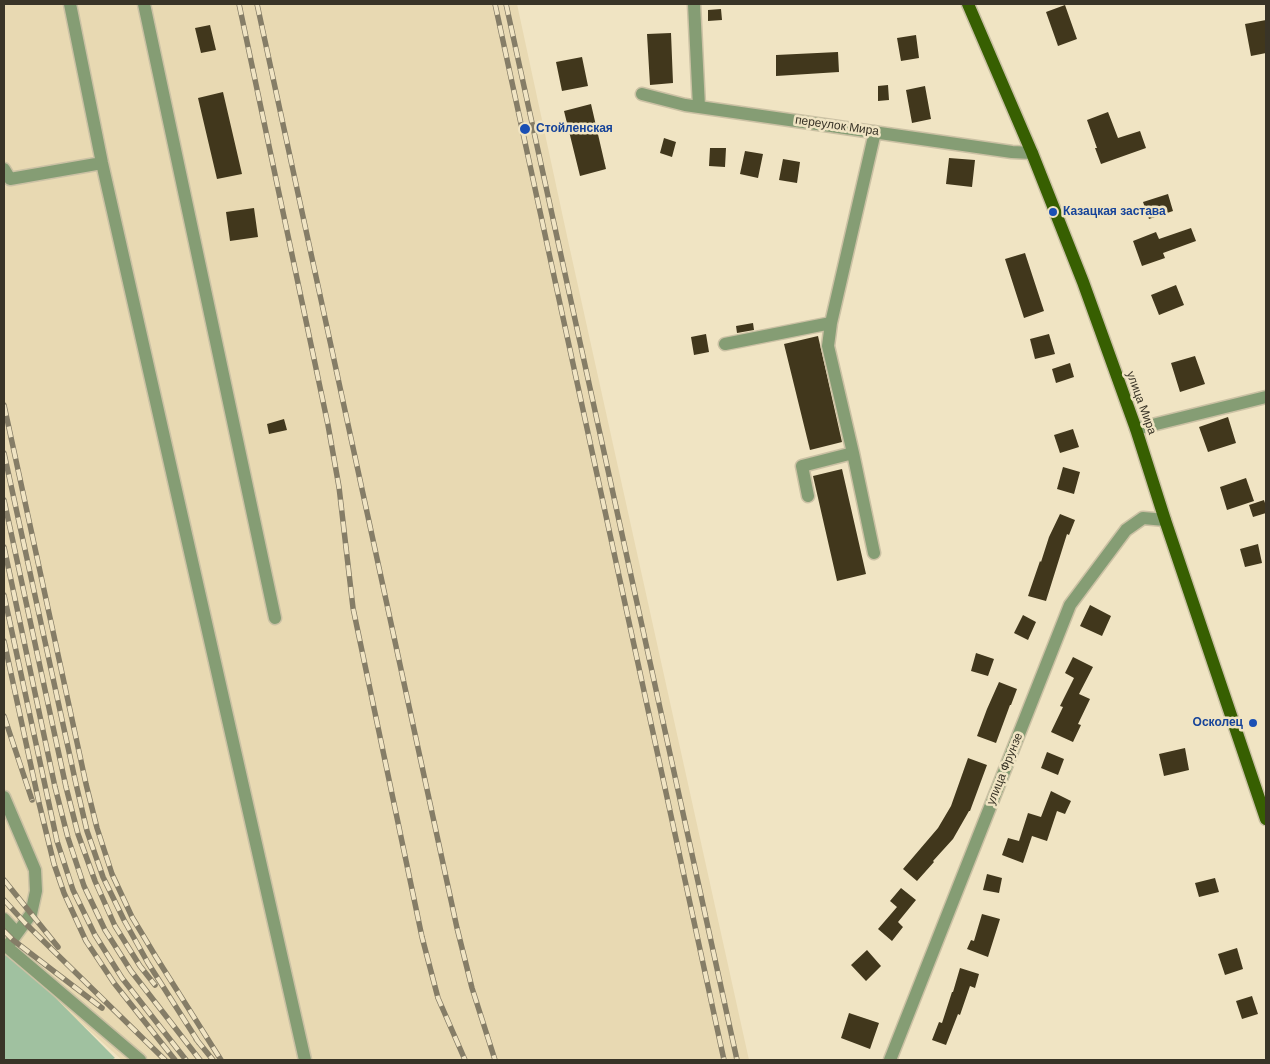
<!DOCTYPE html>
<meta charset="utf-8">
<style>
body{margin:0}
#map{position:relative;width:1270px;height:1064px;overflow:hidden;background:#f0e4c3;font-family:Helvetica,sans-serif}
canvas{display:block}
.frame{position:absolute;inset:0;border:5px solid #393427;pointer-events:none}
</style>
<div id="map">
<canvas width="1270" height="1064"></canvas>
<div class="frame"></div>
</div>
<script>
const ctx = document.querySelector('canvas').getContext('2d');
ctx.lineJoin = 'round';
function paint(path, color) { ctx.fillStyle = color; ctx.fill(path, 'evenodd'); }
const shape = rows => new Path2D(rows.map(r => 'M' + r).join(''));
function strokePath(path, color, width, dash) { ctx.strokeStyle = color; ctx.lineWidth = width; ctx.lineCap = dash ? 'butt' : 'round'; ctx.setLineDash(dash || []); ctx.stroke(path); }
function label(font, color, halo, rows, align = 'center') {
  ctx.font = font + ' Helvetica,sans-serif'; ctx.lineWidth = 5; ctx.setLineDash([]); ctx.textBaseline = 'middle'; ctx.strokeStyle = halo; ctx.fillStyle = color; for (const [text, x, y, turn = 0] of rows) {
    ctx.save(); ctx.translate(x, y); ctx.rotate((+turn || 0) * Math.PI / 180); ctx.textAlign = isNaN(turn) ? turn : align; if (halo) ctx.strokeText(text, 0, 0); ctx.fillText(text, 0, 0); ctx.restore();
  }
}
paint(shape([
 [4,4,517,4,567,236,749,1060,122,1060,4,954]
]), '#e8d9b2');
paint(shape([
 [4,946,115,1058,111,1060,4,1060]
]), '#a0c1a0');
paint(shape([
 [1065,5,1077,39,1058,46,1046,12],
 [721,9,722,20,708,21,708,10],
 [1266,20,1266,53,1251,56,1245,24],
 [210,25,216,50,201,53,195,28],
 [671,33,673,83,650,85,647,34],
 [916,35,919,58,901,61,897,38],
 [838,52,839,72,776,76,776,55],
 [582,57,588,86,562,91,556,62],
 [888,85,889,100,878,101,878,86],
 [925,86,931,119,912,123,906,90],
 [223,92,242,174,217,179,198,98],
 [591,104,606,169,580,176,564,111],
 [1108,112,1118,138,1140,131,1146,148,1101,164,1095,148,1097,148,1087,120],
 [664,138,676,142,672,157,660,153],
 [710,148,726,148,725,167,709,166],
 [745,151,763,154,758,178,740,174],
 [949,158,975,160,972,187,946,184],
 [783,159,800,162,797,183,779,180],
 [1168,194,1173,211,1149,219,1143,202],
 [254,208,258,237,230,241,226,212],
 [1191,228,1196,241,1163,253,1165,258,1142,266,1133,241,1156,232,1159,239],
 [1025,253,1044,311,1024,318,1005,259],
 [1176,285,1184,305,1159,315,1151,295],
 [753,323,754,330,737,333,736,326],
 [706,334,709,352,694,355,691,337],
 [1049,334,1055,354,1035,359,1030,339],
 [818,336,842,442,810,450,784,344],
 [1195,356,1205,384,1180,392,1171,363],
 [1070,363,1074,377,1056,383,1052,369],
 [1228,417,1236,443,1208,452,1199,427],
 [284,419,287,430,269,434,267,424],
 [1073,429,1079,447,1060,453,1054,435],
 [1063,467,1080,472,1074,494,1057,489],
 [842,469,866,574,837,581,813,476],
 [1246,478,1254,501,1227,510,1220,487],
 [1264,500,1266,506,1266,513,1253,517,1249,505],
 [1060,514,1075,520,1069,535,1067,534,1046,601,1028,596,1040,561,1041,562,1049,537],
 [1258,544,1262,563,1245,567,1240,549],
 [1090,605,1111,616,1102,636,1080,626],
 [1023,615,1036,622,1028,640,1014,633],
 [976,653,994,659,988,676,971,671],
 [1073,657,1093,667,1079,694,1090,699,1078,724,1081,725,1073,742,1051,732,1063,707,1060,706,1074,678,1065,673],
 [999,682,1017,689,1011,705,1010,705,996,743,977,736,987,709],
 [1185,748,1189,770,1164,776,1159,754],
 [1047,752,1064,759,1058,775,1041,768],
 [968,758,987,765,970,811,969,811,953,839,933,861,934,862,917,881,903,869,938,828,951,806],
 [1051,791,1071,801,1065,814,1057,811,1047,841,1032,836,1023,863,1002,855,1008,838,1019,841,1028,813,1041,817],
 [987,874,1002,878,999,893,983,890],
 [1215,878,1219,892,1199,897,1195,883],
 [901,888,916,900,898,922,903,927,892,941,878,929,897,907,890,901],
 [982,914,1000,919,988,957,967,949,971,940,974,941],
 [1237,948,1243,969,1225,975,1218,954],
 [867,950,881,966,866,981,851,965],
 [960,968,979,974,975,988,970,986,960,1015,958,1014,946,1045,932,1040,939,1022,942,1023,952,992,953,992],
 [1252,996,1258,1014,1242,1019,1236,1001],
 [849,1013,879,1023,870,1049,841,1038]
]), '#41371c');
const minor = shape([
 [70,4,102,163,305,1060],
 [144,4,275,618],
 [694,4,699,107],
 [642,94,685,105,699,107,1012,152,1032,153],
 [4,169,10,179,102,163],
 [725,344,831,323],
 [1136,429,1266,397],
 [808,496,802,466,853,453],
 [874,553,853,453,828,346,831,323,875,132],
 [4,797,35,870,36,891,31,914,7,947,140,1060],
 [4,919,17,933],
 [890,1060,1070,605,1126,530,1143,518,1165,520]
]);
const major = shape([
 [968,4,1032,153,1083,282,1136,429,1165,520,1266,819]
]);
strokePath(minor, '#cbc1a4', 15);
strokePath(major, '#cbc1a4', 15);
strokePath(minor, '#859d74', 12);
strokePath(major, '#375f01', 12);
const rail = shape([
 [239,4,328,425,339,487,353,608,422,937,438,998,465,1060],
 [257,4,457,928,472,988,495,1060],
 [495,4,724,1060],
 [506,4,737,1060],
 [4,405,86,784,97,828,112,874,132,917,156,957,221,1060],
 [4,453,76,784,87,831,103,877,124,920,148,963,199,1043],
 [4,500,66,787,78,834,95,881,115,926,140,966,155,985],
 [4,547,55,787,68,838,84,886,105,930,131,971,200,1060],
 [4,595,57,841,73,890,95,935,122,978,186,1060],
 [4,641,39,803,54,864,64,893,86,941,114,983,175,1060],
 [4,716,32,800],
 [4,880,58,947],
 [4,900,25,923,165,1060],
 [4,931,13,940,102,1008],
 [196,1039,213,1060]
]);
strokePath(rail, '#857d67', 5.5);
strokePath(rail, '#f0e4c3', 4, [11]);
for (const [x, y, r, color] of [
 [525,129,6,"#1a4fb4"],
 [1053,212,5,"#1a4fb4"],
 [1253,723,5,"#1a4fb4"]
]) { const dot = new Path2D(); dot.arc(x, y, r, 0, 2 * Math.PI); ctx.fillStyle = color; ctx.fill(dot); strokePath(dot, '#f0e4c3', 2); }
label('12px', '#393427', '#f0e4c3', [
 ["переулок Мира",837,126,8],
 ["улица Мира",1141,403,70],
 ["улица Фрунзе",1005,769,-68]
]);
label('bold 12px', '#164399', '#f0e4c3', [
 ["Стойленская",536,129],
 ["Казацкая застава",1063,212],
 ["Осколец",1243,723,"right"]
], 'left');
</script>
